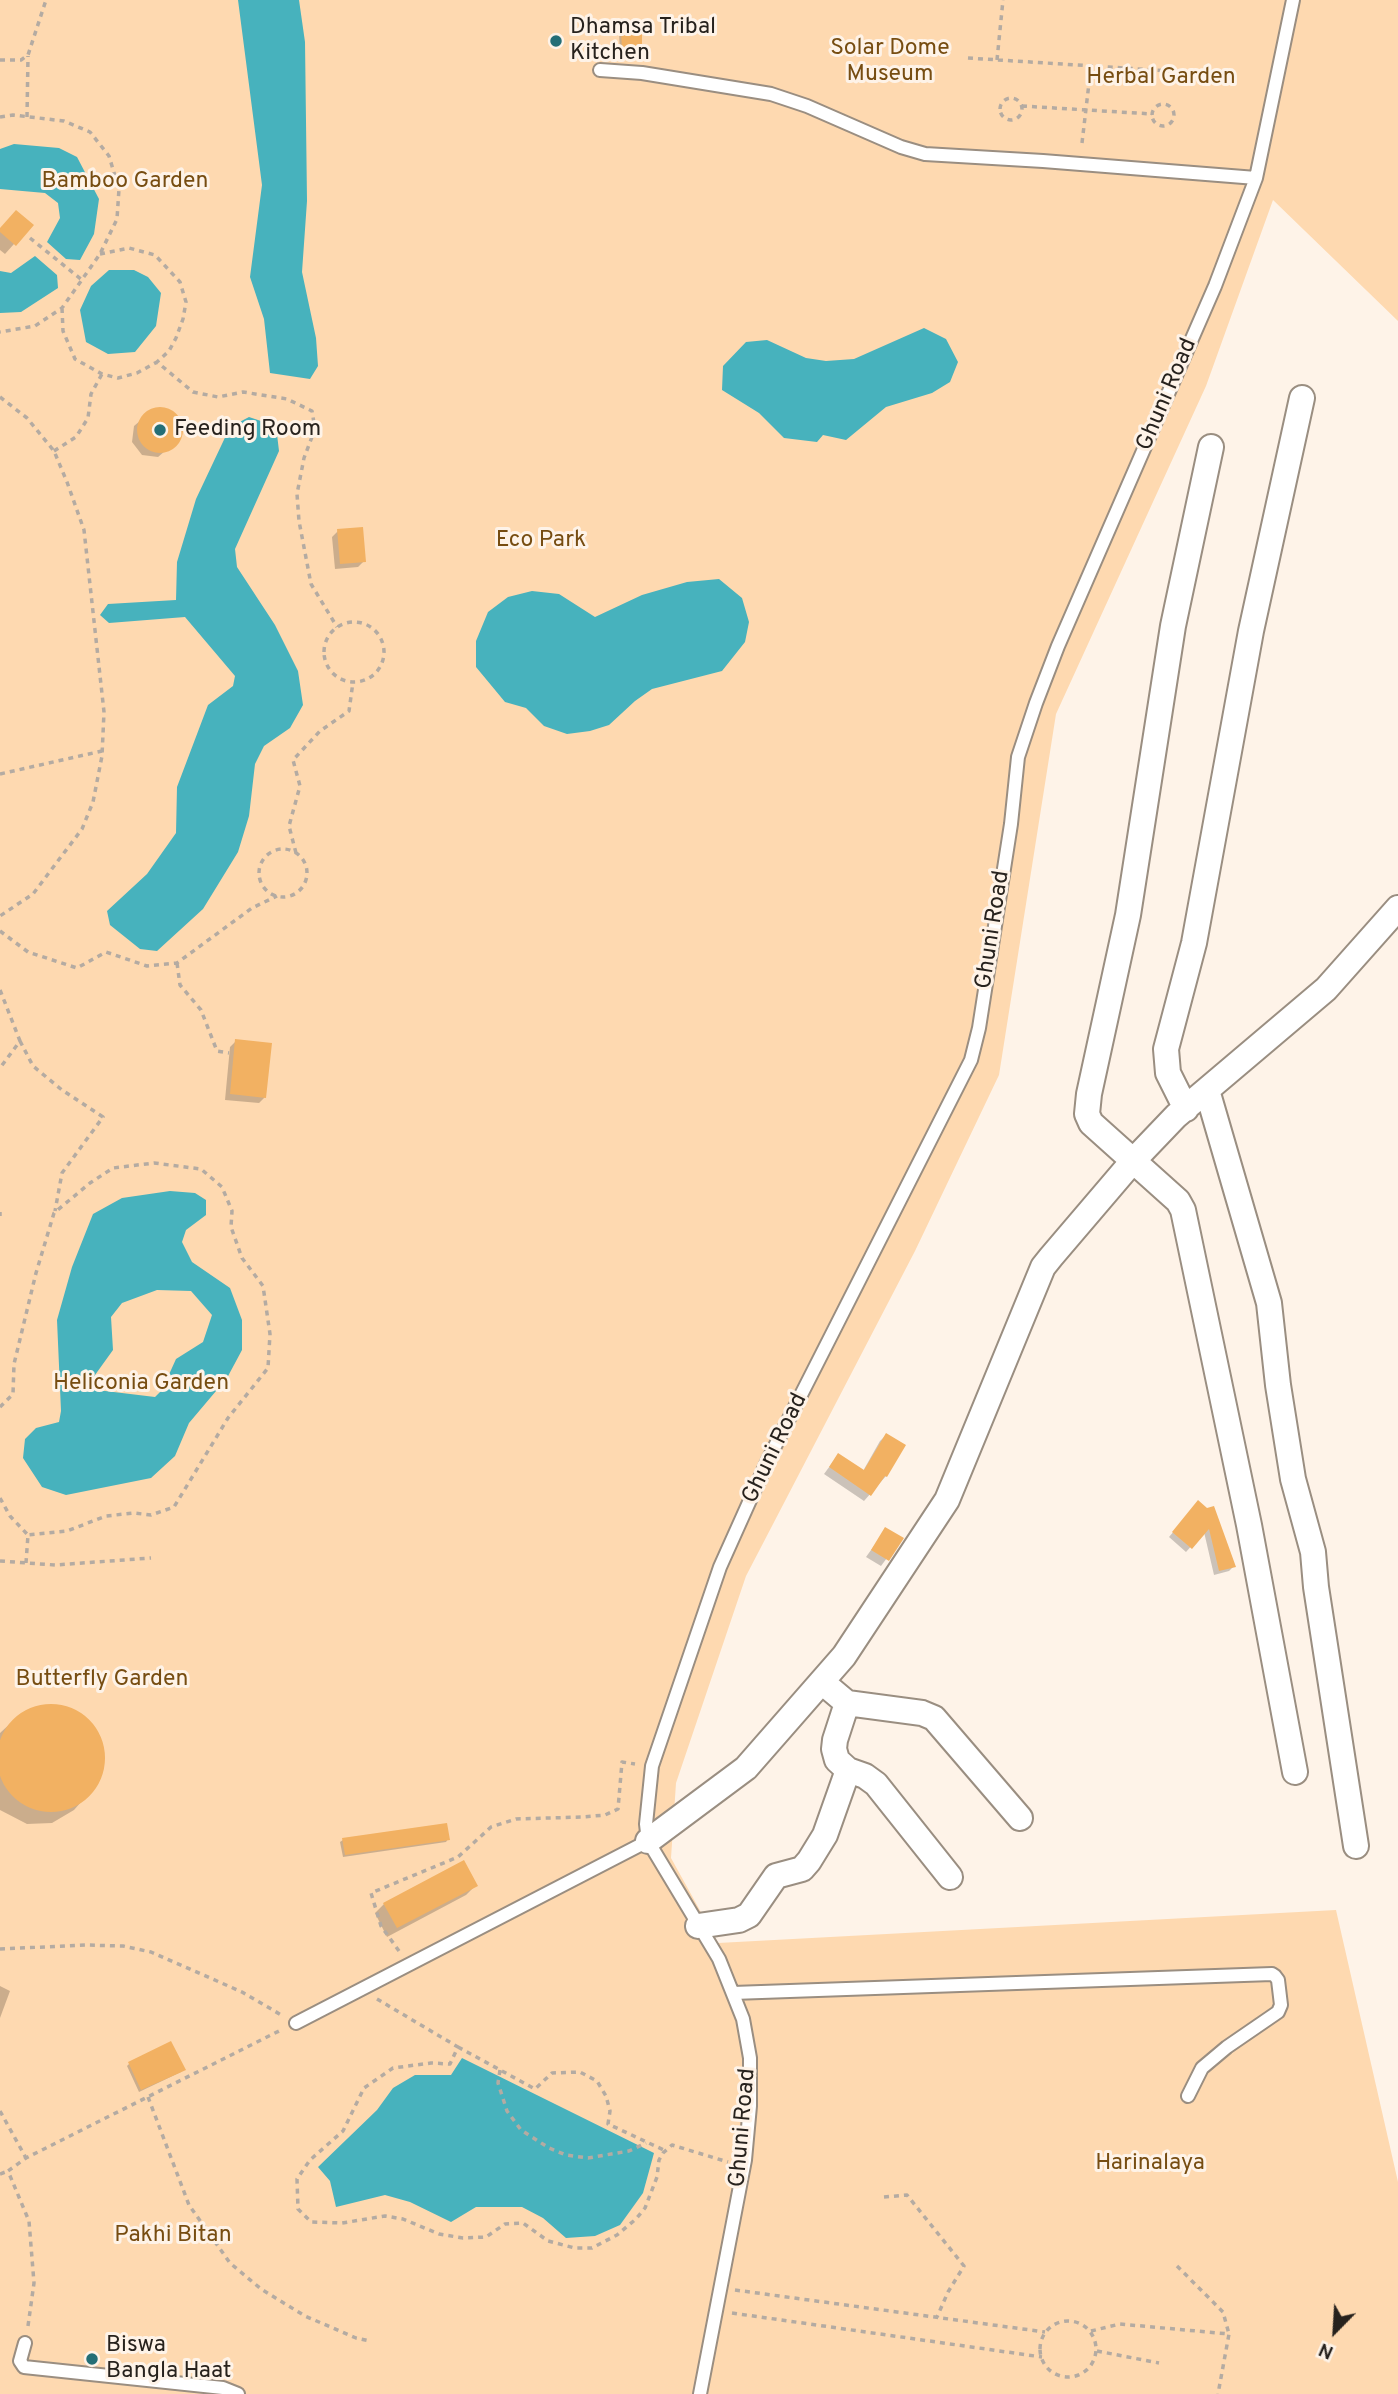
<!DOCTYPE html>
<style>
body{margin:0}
#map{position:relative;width:1398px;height:2394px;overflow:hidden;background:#fef3e8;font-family:Overpass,sans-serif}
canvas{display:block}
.north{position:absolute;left:1300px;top:2296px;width:70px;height:70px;-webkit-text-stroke:5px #fef3e8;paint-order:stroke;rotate:204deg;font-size:19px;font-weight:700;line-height:28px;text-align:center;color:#27221d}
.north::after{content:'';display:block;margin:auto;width:24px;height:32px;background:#27221d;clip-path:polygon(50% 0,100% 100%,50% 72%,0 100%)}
</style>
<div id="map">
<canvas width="1398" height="2394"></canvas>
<div class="north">N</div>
</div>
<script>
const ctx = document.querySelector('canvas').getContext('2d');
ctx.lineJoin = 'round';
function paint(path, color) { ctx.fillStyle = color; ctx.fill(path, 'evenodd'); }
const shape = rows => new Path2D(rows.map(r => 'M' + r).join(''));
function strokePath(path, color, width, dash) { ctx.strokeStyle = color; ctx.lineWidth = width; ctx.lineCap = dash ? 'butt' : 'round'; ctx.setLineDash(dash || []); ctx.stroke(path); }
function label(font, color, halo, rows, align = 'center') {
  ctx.font = font + ' Overpass,sans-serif'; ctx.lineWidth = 6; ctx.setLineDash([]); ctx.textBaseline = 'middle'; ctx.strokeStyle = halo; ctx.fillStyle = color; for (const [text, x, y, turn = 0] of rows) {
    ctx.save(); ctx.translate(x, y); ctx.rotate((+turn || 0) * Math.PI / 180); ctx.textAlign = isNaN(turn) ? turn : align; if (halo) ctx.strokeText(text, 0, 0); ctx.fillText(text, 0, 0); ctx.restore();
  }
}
paint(shape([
 [0,0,1398,0,1398,321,1273,200,1206,386,1056,714,999,1075,915,1251,746,1576,676,1783,671,1858,718,1943,1336,1910,1398,2182,1398,2394,0,2394]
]), '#fed9b0');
paint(shape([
 [238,0,299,0,305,42,307,201,302,272,316,338,318,366,310,379,270,373,264,319,250,277,262,185],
 [14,144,59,148,77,157,99,199,94,234,80,260,66,259,47,242,60,218,58,203,45,193,0,189,0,149],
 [35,256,57,275,58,288,21,312,0,313,0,271,11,273],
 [109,270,134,270,148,277,161,293,156,326,135,352,108,354,86,342,80,310,91,286],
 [924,328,946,339,958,362,950,382,932,393,886,407,846,440,823,435,817,442,784,438,759,413,722,390,723,366,746,342,767,340,806,358,826,361,854,359],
 [249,417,276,426,279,451,235,549,237,567,275,625,298,671,303,705,290,728,264,746,255,764,249,816,238,852,203,909,157,951,140,949,110,925,107,911,147,874,176,833,177,787,208,705,233,686,235,676,185,617,109,623,100,615,108,604,176,600,177,562,196,499,230,427],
 [719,579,742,598,749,622,745,642,722,671,652,689,635,701,609,725,590,731,567,734,544,726,526,708,505,702,476,667,476,641,488,612,508,597,532,591,559,594,595,617,642,595,687,582],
 [170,1191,195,1193,206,1200,206,1215,186,1230,182,1242,192,1262,230,1288,242,1320,242,1350,227,1378,189,1423,175,1456,151,1478,66,1495,42,1487,23,1458,25,1439,36,1428,59,1422,61,1411,57,1320,72,1267,93,1214,122,1198],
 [157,1290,191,1291,212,1315,203,1342,176,1359,162,1390,155,1397,97,1390,95,1375,113,1350,111,1317,122,1303],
 [462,2058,654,2153,643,2193,620,2225,595,2236,566,2238,543,2218,522,2207,476,2207,451,2222,410,2202,385,2195,336,2207,330,2181,318,2167,377,2110,393,2088,415,2075,451,2075]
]), '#47b2bd');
paint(shape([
 [621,30,641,49,638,52,620,53,619,33],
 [31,225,5,254,0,250,0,229],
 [154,409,170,412,180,424,178,440,158,457,142,455,132,442,134,426],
 [338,531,364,561,358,567,335,569,332,537],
 [236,1041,265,1097,259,1103,225,1100,230,1047],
 [886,1435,886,1476,864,1501,824,1474,838,1455,863,1471,880,1441],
 [1198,1503,1234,1566,1229,1571,1214,1575,1204,1532,1186,1552,1169,1537],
 [886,1529,901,1539,881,1566,866,1557],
 [47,1706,60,1706,83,1717,92,1726,102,1749,103,1762,95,1786,74,1810,52,1823,27,1824,0,1810,0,1733,13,1721,35,1708],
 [448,1839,446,1842,343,1857,340,1842,343,1840],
 [475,1886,466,1895,387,1937,375,1913,384,1904],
 [0,1986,10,1991,0,2018],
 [129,2064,181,2072,139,2092,127,2066]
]), '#0003');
paint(shape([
 [642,28,642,50,622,51,621,29],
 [16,210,34,225,16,246,0,232,0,228],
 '137 430a23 23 0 1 1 46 0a23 23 0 1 1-46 0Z',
 [363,527,366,562,340,564,337,529],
 [235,1039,272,1043,266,1098,230,1094],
 [886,1433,906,1445,887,1477,885,1476,871,1496,829,1467,838,1453,864,1470],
 [1198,1500,1207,1508,1214,1506,1236,1567,1219,1571,1209,1529,1192,1549,1172,1532],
 [885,1527,904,1538,889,1561,871,1550],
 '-3 1758a54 54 0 1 1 108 0a54 54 0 1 1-108 0Z',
 [447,1823,450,1840,345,1855,342,1838],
 [464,1860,478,1886,397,1928,383,1903],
 [171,2041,186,2070,141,2090,128,2062]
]), '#f2b162');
const service = shape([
 [600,70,642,73,771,94,807,106,901,147,925,154,1043,161,1256,178],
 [733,1993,1272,1974,1275,1976,1278,1980,1281,2005,1278,2012,1227,2047,1202,2068,1188,2096],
 [296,2023,648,1841],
 [25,2343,20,2361,24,2367,223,2388,238,2394],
 [700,2394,745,2160,750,2106,750,2058,743,2019,719,1959,648,1841,646,1824,652,1766,720,1567,768,1460,971,1060,979,1028,1011,824,1018,757,1036,703,1058,646,1215,286,1256,178,1293,0]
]);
const minor = shape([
 [1211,447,1173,626,1128,915,1089,1094,1087,1114,1091,1123,1178,1201,1183,1210,1249,1525,1295,1772],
 [1207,1090,1269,1303,1278,1385,1293,1479,1313,1552,1316,1587,1356,1846],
 [1186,1109,1168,1073,1166,1049,1194,943,1251,631,1302,398],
 [822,1682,847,1703,922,1713,934,1718,1020,1818],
 [847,1703,835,1740,834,1749,837,1760,848,1770,865,1776,876,1784,950,1877],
 [648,1841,746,1768,844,1656,947,1500,1043,1267,1051,1257,1132,1162,1176,1116,1326,989,1398,908],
 [698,1926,739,1920,749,1915,776,1876,802,1869,809,1861,825,1835,848,1770]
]);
strokePath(service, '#9a8e81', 16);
strokePath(minor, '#9a8e81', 28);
strokePath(shape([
 [968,58,1233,75],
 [0,60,21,60,28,55,46,0],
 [997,60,1003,0],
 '1000 109a11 11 0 1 1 22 0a11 11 0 1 1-22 0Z',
 '1152 115a11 11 0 1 1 22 0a11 11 0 1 1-22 0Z',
 [1022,106,1152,114],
 [0,117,13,115,64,121,90,132,109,156,119,189,117,219,100,254,62,308,35,326,0,332],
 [27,117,28,56],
 [1082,143,1091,66],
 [30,238,82,280],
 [100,254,129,248,155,255,180,282,186,302,183,319,176,338,169,351,157,362],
 [62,308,63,331,75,359,102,374,118,378,137,373,157,362,193,392,218,397,243,392,287,399,312,411,315,429,304,458,297,494,299,521,311,584,337,627],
 [0,397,27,418,54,451,67,482,84,530,104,712,102,756,93,802,82,829,33,894,0,916],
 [54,451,76,437,88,418,91,394,102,374],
 '324 652a30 30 0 1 1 60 0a30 30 0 1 1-60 0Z',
 [0,774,102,751],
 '259 873a24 24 0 1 1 48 0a24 24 0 1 1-48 0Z',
 [296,853,289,826,300,786,293,760,320,731,349,711,353,682],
 [0,931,28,952,77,968,106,952,147,966,177,963,252,908,277,896],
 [177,963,180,985,201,1010,217,1051,229,1053],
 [0,990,20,1041,0,1068],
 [20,1041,33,1066,62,1090,103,1117,62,1173,55,1211],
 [0,1212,0,1216],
 [0,1407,13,1394,14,1364,36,1273,54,1213,90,1183,113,1168,154,1163,201,1169,222,1187,232,1211,231,1227,242,1258,263,1286,270,1334,268,1368,228,1418,174,1507,151,1515,134,1513,106,1516,67,1531,28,1535],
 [0,1498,10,1516,28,1535,26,1563],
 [0,1561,55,1565,151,1558],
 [0,1949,86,1945,123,1946,151,1952,242,1992,283,2016],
 [399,1951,381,1926,371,1893,458,1857,491,1827,516,1819,582,1817,605,1815,618,1809,622,1762,635,1764],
 [377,1999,458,2047,450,2064,431,2063,393,2068,364,2088,343,2131,310,2160,297,2179,298,2209,311,2222,342,2223,385,2216,403,2219,439,2234,463,2238,486,2237,505,2224,523,2223,548,2241,575,2248,592,2248,617,2235,636,2219,645,2208,657,2177,659,2160,663,2153,672,2145,728,2162],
 [458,2047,535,2089,552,2073,580,2072,597,2081,606,2096,610,2111,608,2124,666,2151],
 [500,2070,498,2083,507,2111,521,2130,549,2148,566,2155,588,2158,629,2151,646,2143],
 [148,2097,189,2205,230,2263,261,2289,305,2316,356,2338,370,2341],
 [0,2111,26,2158],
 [0,2174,8,2171],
 [884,2197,907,2195,964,2266,948,2292,937,2317],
 [1177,2266,1223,2312,1229,2334],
 [735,2290,1045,2332],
 [732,2313,1042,2357],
 '1040 2349a28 28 0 1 1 56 0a28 28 0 1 1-56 0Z',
 [28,2326,34,2283,29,2221,8,2171,26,2158,281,2030],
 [1091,2331,1120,2324,1229,2334,1218,2394],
 [1097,2351,1159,2363]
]), '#b4aba2', 3.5, [5, 5]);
strokePath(service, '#fff', 12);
strokePath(minor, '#fff', 24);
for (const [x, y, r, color] of [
 [556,41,7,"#246e76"],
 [160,430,7,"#246e76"],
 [92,2359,7,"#246e76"]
]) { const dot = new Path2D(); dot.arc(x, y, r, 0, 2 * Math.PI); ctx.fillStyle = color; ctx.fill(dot); strokePath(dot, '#fef3e8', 2.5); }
label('23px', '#27221d', '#fef3e8', [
 ["Dhamsa Tribal",570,28],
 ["Kitchen",570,54],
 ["Feeding Room",174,430],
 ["Biswa",106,2346],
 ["Bangla Haat",106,2372]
], 'left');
label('23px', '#774d11', '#fef3e8', [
 ["Solar Dome",890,49],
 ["Museum",890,75],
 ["Herbal Garden",1161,78],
 ["Bamboo Garden",125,182],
 ["Eco Park",541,541],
 ["Heliconia Garden",141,1384],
 ["Butterfly Garden",102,1680],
 ["Harinalaya",1150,2164],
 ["Pakhi Bitan",173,2236]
]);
label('23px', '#27221d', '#fef3e8', [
 ["Ghuni Road",1168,395,-67],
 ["Ghuni Road",994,930,-81],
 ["Ghuni Road",776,1449,-64],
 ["Ghuni Road",744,2128,-85]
]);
</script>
